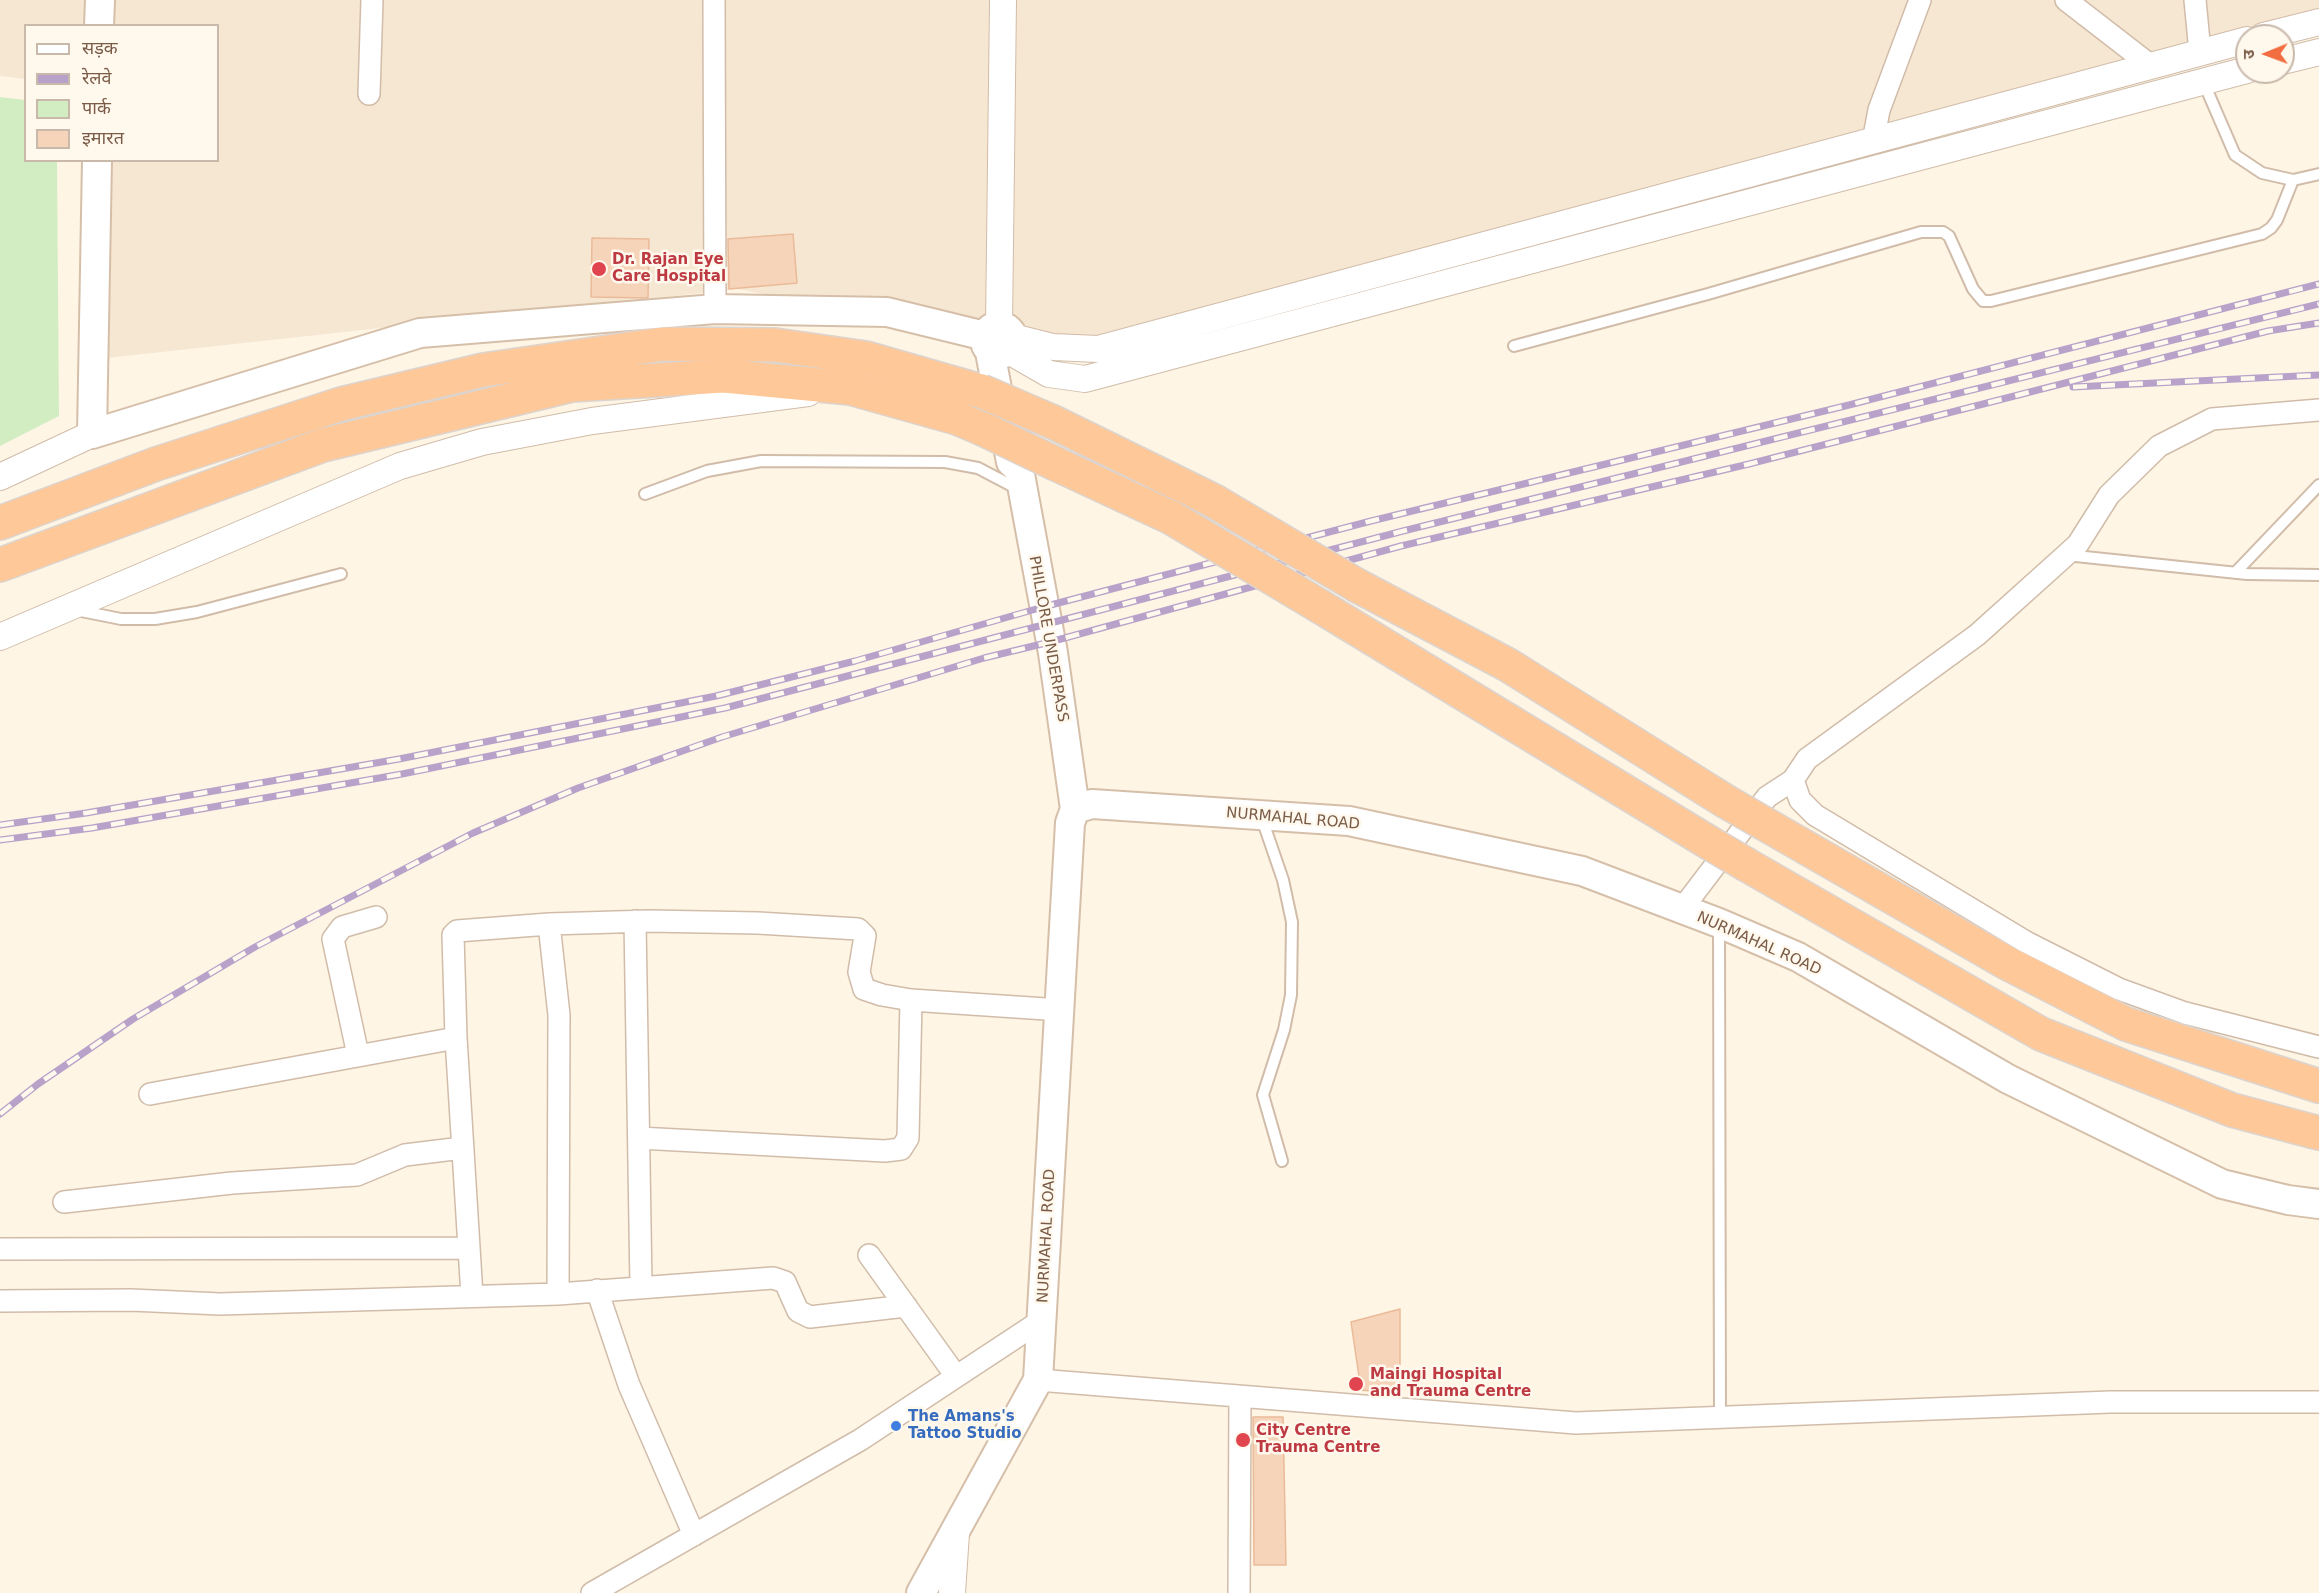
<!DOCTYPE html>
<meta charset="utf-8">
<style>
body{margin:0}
#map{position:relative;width:2319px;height:1593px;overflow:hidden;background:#fef5e5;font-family:"DejaVu Sans","Noto Sans Devanagari",sans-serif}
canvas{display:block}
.legend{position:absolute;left:24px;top:24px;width:195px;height:138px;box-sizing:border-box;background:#fff8ed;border:2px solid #c9b9ab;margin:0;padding:8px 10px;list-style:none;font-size:18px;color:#795b47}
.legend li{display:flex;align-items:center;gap:12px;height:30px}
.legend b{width:30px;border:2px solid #c9b9ab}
.north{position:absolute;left:2235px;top:24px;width:60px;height:60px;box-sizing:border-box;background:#fff8ed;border:2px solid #c9b9ab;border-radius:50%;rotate:269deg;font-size:16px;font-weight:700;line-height:24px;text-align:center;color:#795b47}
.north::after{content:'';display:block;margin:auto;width:21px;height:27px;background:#f26d40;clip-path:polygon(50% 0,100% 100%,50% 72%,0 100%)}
</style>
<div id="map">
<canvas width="2319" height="1593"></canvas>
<ul class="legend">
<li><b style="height:8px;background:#fff"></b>सड़क</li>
<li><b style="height:8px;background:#b8a2c9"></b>रेलवे</li>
<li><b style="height:16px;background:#d2edc2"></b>पार्क</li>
<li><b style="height:16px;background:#f6d4ba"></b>इमारत</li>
</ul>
<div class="north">उ</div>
</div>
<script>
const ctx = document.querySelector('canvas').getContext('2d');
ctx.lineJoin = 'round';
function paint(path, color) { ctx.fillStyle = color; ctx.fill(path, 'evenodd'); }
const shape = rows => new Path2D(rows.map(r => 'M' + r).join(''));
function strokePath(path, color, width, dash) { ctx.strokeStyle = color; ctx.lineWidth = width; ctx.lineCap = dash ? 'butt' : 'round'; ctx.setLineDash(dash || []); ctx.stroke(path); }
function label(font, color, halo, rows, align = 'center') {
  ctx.font = font + ' "DejaVu Sans",sans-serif'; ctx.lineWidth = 5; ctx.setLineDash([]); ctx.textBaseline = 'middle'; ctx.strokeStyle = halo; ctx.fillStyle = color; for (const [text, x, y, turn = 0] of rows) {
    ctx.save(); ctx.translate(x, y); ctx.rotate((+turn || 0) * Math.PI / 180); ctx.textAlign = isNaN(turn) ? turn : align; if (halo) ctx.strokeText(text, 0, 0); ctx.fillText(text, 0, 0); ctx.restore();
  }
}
paint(shape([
 [0,0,2319,0,2319,30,1098,360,738,289,79,361,94,161,218,160,218,26,26,26,25,79,0,76]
]), '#f6e7d2');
paint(shape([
 [0,97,25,100,26,160,57,161,59,416,0,446]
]), '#d2edc2');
const building = shape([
 [793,234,797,283,729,289,728,239,793,234],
 [592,238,649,239,648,298,591,297,592,238],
 [1400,1309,1400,1394,1361,1390,1351,1322,1400,1309],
 [1253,1417,1283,1417,1286,1565,1254,1565,1253,1417]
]);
paint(building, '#f6d4ba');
strokePath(building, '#eaba99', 1.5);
const service = shape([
 [2203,81,2235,155,2262,173,2293,180,2319,174],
 [1514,346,1708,294,1921,232,1943,232,1949,236,1973,289,1983,301,1991,301,2262,234,2271,228,2277,220,2293,180],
 [645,494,707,471,761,461,945,462,978,468,1020,490],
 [2066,555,2247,574,2319,575],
 [2235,573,2319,485],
 [76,610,121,619,155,619,197,612,341,574],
 [1261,816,1283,880,1292,922,1291,995,1284,1030,1263,1095,1282,1161],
 [1719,926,1720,1418]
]);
const minor = shape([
 [714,0,715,309],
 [2066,0,2150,65],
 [2195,0,2200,52],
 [369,94,372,0],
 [1873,142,1879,110,1920,0],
 [2319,410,2212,419,2159,446,2109,495,2078,544,2066,555,1977,635,1807,759,1793,780,1800,800,1815,815,2026,942,2119,989,2185,1013,2319,1047],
 [1682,909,1767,797,1793,780],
 [635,921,641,1286],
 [549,924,559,1015,558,1294],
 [358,1055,333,939,342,927,376,917],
 [150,1094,456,1038],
 [639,1138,885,1151,901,1149,908,1138,911,1000],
 [64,1202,232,1183,357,1175,405,1155,462,1148],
 [0,1249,468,1248],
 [869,1255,956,1376],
 [597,1290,629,1385,694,1535],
 [472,1296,456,1038,453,935,457,931,549,924,649,921,758,923,858,929,865,936,859,972,864,989,882,995,911,1000,1061,1010],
 [0,1301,131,1300,220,1304,558,1294,773,1278,785,1282,798,1311,810,1317,906,1306],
 [1038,1380,1576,1423,2110,1402,2319,1402],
 [592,1593,860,1440,1042,1320],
 [1239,1593,1240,1397]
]);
const tertiary = shape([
 [2263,36,2319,22],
 [2283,61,2319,52],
 [999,326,1003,0],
 [1013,337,1053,347,1098,349,2247,40],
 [1009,351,1049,374,1085,379,2247,70],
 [0,477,92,434],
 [0,637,400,466,482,442,592,421,808,393],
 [952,1593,956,1533]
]);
const secondary = shape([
 [99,26,100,0],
 [97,160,92,434,420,333,715,309,887,312,985,336],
 '985 340a14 14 0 1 1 28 0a14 14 0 1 1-28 0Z',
 [990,352,1011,462,1019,469,1053,653,1075,809],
 [921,1593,1038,1380,1070,823,1075,809,1092,804,1349,821,1582,871,1719,923,1798,957,2008,1079,2222,1184,2288,1200,2319,1204]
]);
const trunk = shape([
 [1053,422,1214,501],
 [1056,464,1172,518],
 [0,523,156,464,341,404,483,370,663,344,775,345,866,358,981,391],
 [0,565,323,445,572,385,724,376,850,388,957,418,983,429],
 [1358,586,1508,665,1725,801],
 [1321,607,1708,842],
 [1765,824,2005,962,2126,1024,2319,1086],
 [1747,865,2041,1034,2232,1110,2319,1133]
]);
strokePath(service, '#d1bca9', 14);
strokePath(minor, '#d1bca9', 24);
strokePath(tertiary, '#d1bca9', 28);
strokePath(secondary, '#d6bfa9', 32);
strokePath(trunk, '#dcd4cf', 36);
strokePath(service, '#fff', 10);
strokePath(minor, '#fff', 21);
strokePath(tertiary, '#fff', 26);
strokePath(secondary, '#fff', 28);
strokePath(trunk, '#fec899', 33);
const rail = shape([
 [2073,387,2319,375],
 [0,825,86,813,399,759,716,696,855,661,1043,607,1371,521,1849,405,2319,284],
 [0,840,92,828,402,774,725,708,1403,531,2319,304],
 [0,1114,38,1084,133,1019,255,947,473,833,578,788,722,737,984,658,1050,642,1401,546,1749,464,2268,331,2319,323]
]);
strokePath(rail, '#b8a2c9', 7);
strokePath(rail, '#fff8ed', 4.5, [14]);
const trunkBridge = shape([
 [981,391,1053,422],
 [983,429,1056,464],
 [1214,501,1358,586],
 [1172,518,1321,607],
 [1725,801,1765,824],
 [1708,842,1747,865]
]);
strokePath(trunkBridge, '#dcd4cf', 36, []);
strokePath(trunkBridge, '#fec899', 33);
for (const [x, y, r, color] of [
 [599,269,8,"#e0444e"],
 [1356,1384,8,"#e0444e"],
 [896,1426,6,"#3f7fe0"],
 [1243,1440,8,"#e0444e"]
]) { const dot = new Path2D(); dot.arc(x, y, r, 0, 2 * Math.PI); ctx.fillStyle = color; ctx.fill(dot); strokePath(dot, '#fff8ed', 2); }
label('bold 15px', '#be3a42', '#fff8ed', [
 ["Dr. Rajan Eye",612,260],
 ["Care Hospital",612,277],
 ["Maingi Hospital",1370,1375],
 ["and Trauma Centre",1370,1392],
 ["City Centre",1256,1431],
 ["Trauma Centre",1256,1448]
], 'left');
label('15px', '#795b47', '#fff8ed', [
 ["PHILLORE UNDERPASS",1048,639,80],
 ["NURMAHAL ROAD",1293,819,5],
 ["NURMAHAL ROAD",1759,944,24],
 ["NURMAHAL ROAD",1047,1236,-87]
]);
label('bold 15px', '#366cbe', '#fff8ed', [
 ["The Amans's",908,1417],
 ["Tattoo Studio",908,1434]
], 'left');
</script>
